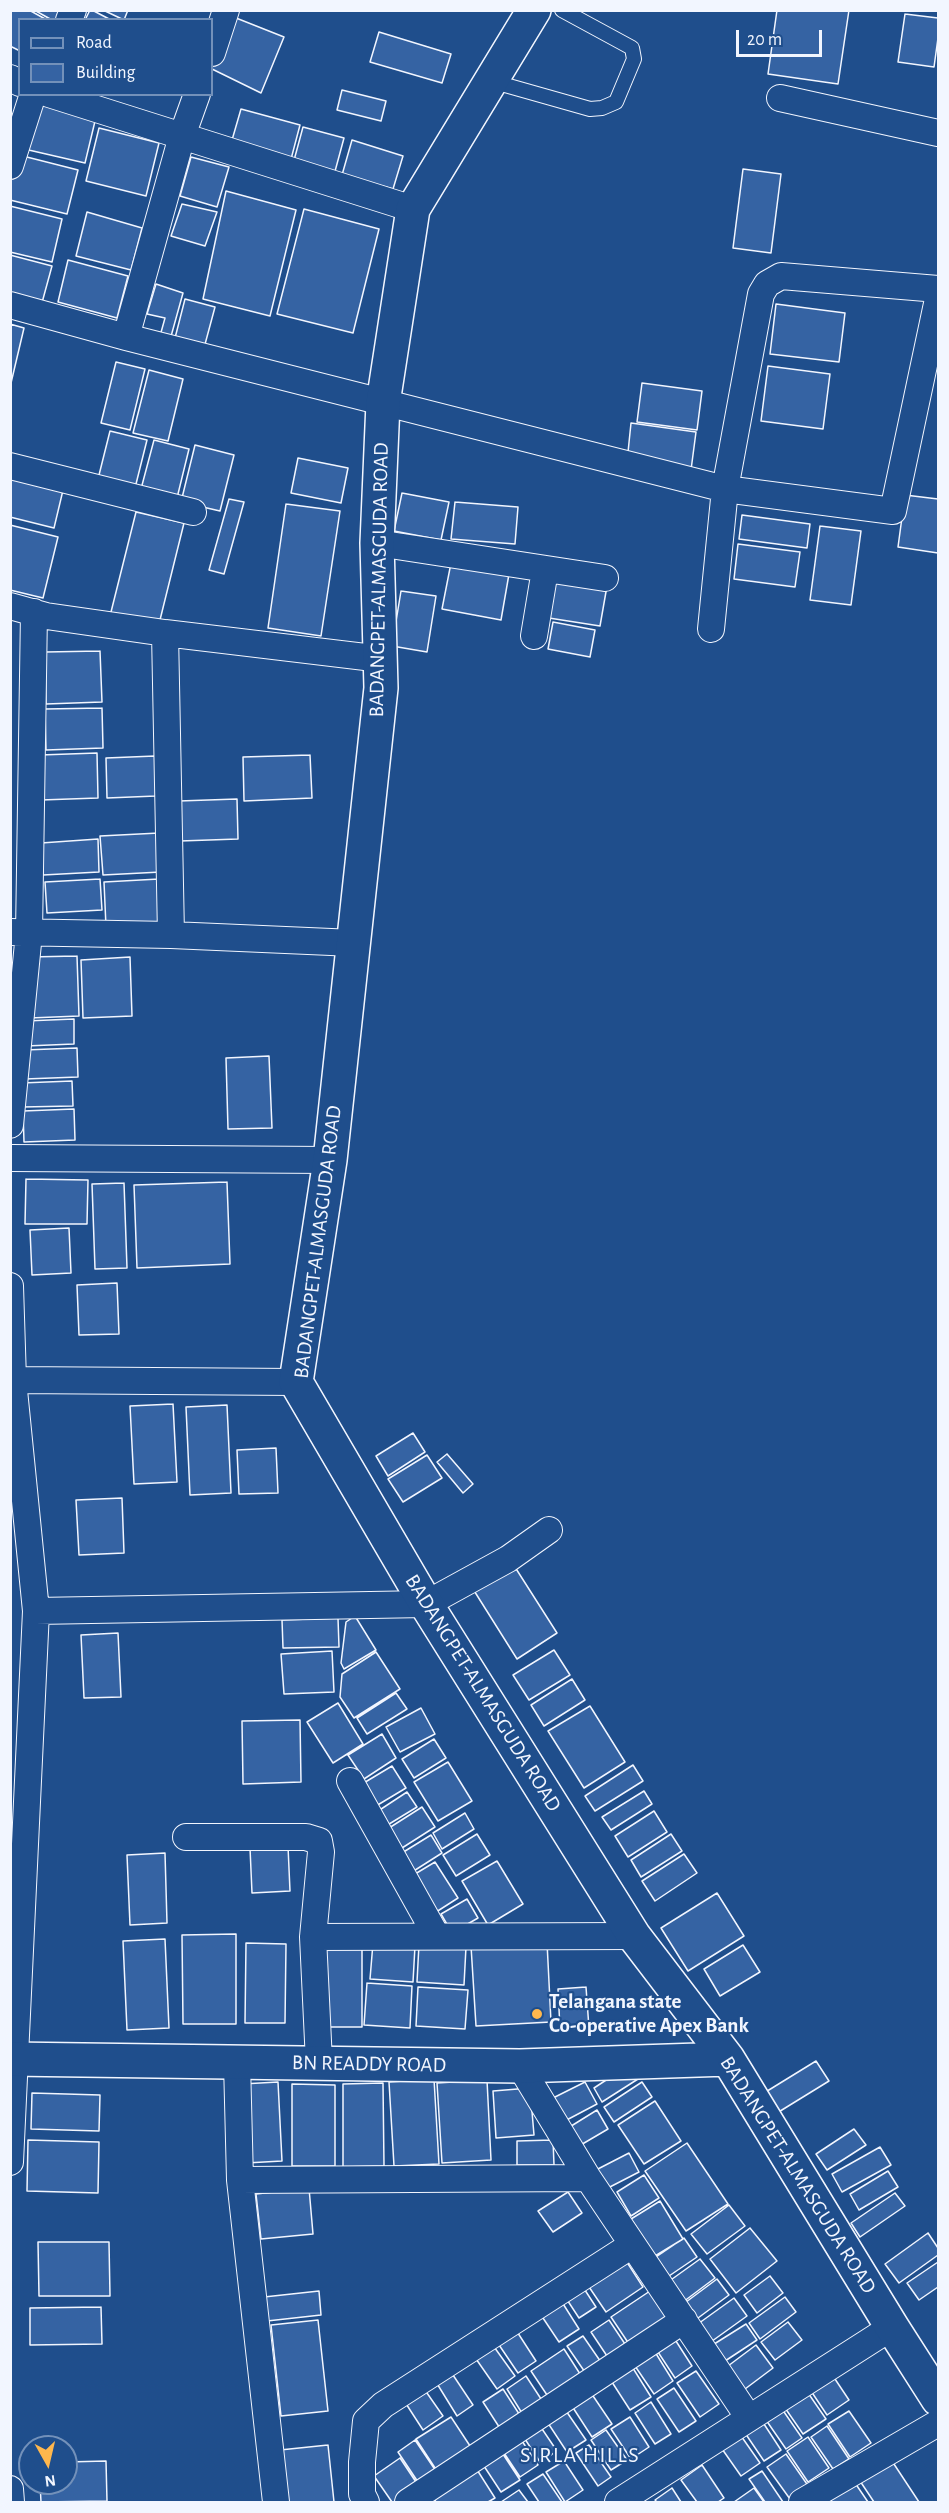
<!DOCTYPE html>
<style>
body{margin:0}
#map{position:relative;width:949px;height:2513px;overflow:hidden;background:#1f4e8c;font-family:"Alegreya Sans",sans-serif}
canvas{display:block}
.frame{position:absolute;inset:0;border:12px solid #f2f6ff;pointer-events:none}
.legend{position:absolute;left:18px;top:18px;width:195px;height:78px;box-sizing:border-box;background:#1f4e8c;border:2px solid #7391ba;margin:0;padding:8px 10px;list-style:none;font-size:18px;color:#f2f6ff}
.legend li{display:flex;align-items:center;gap:12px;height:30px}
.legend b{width:30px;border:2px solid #7391ba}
.north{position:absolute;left:18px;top:2435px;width:60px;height:60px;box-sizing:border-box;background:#1f4e8c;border:2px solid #7391ba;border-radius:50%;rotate:172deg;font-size:16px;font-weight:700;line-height:24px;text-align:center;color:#f2f6ff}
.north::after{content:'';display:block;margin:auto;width:21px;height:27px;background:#ffb74d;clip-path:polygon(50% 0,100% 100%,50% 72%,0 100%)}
.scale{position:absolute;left:736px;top:30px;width:86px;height:27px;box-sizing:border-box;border:3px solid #f2f6ff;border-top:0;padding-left:8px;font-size:18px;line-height:21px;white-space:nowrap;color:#f2f6ff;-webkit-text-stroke:4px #1f4e8c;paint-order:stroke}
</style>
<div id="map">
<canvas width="949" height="2513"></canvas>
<div class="frame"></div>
<ul class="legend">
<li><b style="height:8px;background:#1f4e8c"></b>Road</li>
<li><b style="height:16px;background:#3563a3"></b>Building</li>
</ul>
<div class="north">N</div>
<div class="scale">20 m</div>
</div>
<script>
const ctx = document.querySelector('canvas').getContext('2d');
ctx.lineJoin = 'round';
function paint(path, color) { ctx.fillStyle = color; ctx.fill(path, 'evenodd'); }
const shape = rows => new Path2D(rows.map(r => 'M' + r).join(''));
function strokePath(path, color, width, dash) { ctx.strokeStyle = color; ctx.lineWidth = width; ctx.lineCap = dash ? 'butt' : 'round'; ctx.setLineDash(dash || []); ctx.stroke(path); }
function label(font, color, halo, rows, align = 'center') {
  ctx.font = font + ' "Alegreya Sans",sans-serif'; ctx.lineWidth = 4.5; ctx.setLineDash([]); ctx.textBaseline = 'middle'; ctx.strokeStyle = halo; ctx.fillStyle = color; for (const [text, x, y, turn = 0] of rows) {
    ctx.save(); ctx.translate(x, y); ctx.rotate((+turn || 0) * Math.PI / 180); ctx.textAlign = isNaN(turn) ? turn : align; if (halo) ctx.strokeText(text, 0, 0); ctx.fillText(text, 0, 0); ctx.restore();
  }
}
const building = shape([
 [10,10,29,10,47,20,20,20,20,51,10,46,10,10],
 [34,10,62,10,58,20,52,20,34,10],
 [90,10,92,10,111,20,85,20,90,10],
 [103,10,128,10,124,20,103,10],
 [777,10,849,10,838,84,768,74,777,10],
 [226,14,284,37,261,93,212,69,212,54,226,14],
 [905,14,938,18,938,38,934,67,898,62,905,14],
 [379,32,451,54,442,83,370,62,379,32],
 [342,90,386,101,381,121,337,110,342,90],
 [31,101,96,117,85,163,20,148,31,101],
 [241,109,300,125,290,163,230,147,241,109],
 [303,127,344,138,334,175,293,164,303,127],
 [99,128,159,143,146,196,86,181,99,128],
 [352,140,403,156,393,189,342,175,352,140],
 [15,154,78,170,67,214,10,200,10,171,15,154],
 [191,157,229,167,217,207,180,196,191,157],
 [743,169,781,174,771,253,733,248,743,169],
 [226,191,296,210,270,316,203,299,226,191],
 [182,204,217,212,205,246,171,236,182,204],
 [10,206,62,219,52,262,10,252,10,206],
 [304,209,379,229,353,333,277,314,304,209],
 [87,212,142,228,131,270,76,256,87,212],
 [10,255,52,266,40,310,10,303,10,255],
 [68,260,128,276,117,318,58,302,68,260],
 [156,284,183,293,170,340,160,336,165,318,147,314,156,284],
 [185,299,215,307,204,348,175,338,185,299],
 [776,304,845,313,839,362,770,354,776,304],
 [10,324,24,328,11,383,10,382,10,324],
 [116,362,145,369,130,430,101,423,116,362],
 [768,366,830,374,823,429,761,421,768,366],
 [149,370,183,379,168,441,133,433,149,370],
 [642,383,702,391,697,430,637,422,642,383],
 [631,423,696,432,691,470,627,462,631,423],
 [110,431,147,440,135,488,98,479,110,431],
 [154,440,189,449,177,498,141,489,154,440],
 [195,445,234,455,220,511,181,502,195,445],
 [298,458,348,468,341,503,291,493,298,458],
 [10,474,64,486,54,528,10,517,10,474],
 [402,493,449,502,441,540,394,531,402,493],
 [905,495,938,499,938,553,898,547,905,495],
 [229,499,244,502,224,574,209,570,229,499],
 [455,502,518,507,515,544,451,539,455,502],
 [286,504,340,511,321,636,268,628,286,504],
 [136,512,184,523,158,628,110,616,136,512],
 [742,515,810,524,807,548,739,539,742,515],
 [10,525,58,537,43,598,10,590,10,525],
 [820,526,861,531,851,605,810,600,820,526],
 [738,544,800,552,795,587,734,579,738,544],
 [451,563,509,574,501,620,442,609,451,563],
 [556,578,607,586,600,626,549,618,556,578],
 [401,591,436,596,427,652,392,646,401,591],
 [553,622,595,630,590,657,548,649,553,622],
 [100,651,102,702,46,704,45,652,100,651],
 [102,708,103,748,46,750,45,709,102,708],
 [97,753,98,798,41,800,40,755,97,753],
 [310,755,312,798,244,801,243,757,310,755],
 [155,756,156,796,107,798,106,758,155,756],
 [237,799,238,839,180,841,179,801,237,799],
 [159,833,161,872,103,875,100,836,159,833],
 [98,839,99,872,43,875,41,843,98,839],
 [100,879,102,910,47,913,45,882,100,879],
 [159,879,162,924,106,927,104,882,159,879],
 [77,956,79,1016,30,1018,28,957,77,956],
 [130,957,132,1016,83,1018,81,960,130,957],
 [74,1019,74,1044,26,1046,25,1021,74,1019],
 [77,1048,78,1077,25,1079,24,1050,77,1048],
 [269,1056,272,1128,228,1129,226,1058,269,1056],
 [72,1081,73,1106,22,1107,21,1083,72,1081],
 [74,1109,75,1140,24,1142,23,1111,74,1109],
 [26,1179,88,1180,87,1224,25,1224,26,1179],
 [227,1182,230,1264,137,1268,134,1185,227,1182],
 [124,1183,127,1268,95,1269,92,1184,124,1183],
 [69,1228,71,1273,32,1275,30,1230,69,1228],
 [117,1283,119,1334,79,1335,77,1285,117,1283],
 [173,1404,177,1482,134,1484,130,1406,173,1404],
 [227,1405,231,1493,190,1495,186,1407,227,1405],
 [413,1433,425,1452,388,1476,376,1456,413,1433],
 [276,1448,278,1493,239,1494,237,1450,276,1448],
 [447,1454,473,1484,463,1493,437,1462,447,1454],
 [427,1455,442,1478,403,1502,388,1479,427,1455],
 [122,1498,124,1553,79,1555,76,1500,122,1498],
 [513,1564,557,1633,517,1659,473,1589,513,1564],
 [355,1616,376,1650,344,1669,341,1663,346,1622,355,1616],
 [338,1618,339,1647,283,1648,282,1620,338,1618],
 [118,1633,121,1697,84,1698,81,1635,118,1633],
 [554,1650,570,1675,529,1700,513,1675,554,1650],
 [332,1651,334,1692,284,1694,281,1654,332,1651],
 [376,1652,400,1689,354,1718,340,1697,342,1674,376,1652],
 [572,1679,585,1700,544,1726,531,1705,572,1679],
 [396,1693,407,1709,367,1734,357,1718,396,1693],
 [338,1703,363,1744,333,1763,307,1722,338,1703],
 [590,1706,625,1762,584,1788,548,1731,590,1706],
 [421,1708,435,1734,400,1752,386,1727,421,1708],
 [300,1720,301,1782,243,1784,242,1721,300,1720],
 [382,1734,396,1758,364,1779,348,1755,382,1734],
 [434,1739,446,1758,414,1778,402,1759,434,1739],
 [448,1762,472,1801,438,1821,414,1782,448,1762],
 [633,1765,643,1781,595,1811,585,1796,633,1765],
 [392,1766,406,1788,371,1809,357,1787,392,1766],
 [644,1791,652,1804,611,1830,602,1817,644,1791],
 [407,1792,417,1807,381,1829,372,1815,407,1792],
 [422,1807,435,1827,402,1848,389,1828,422,1807],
 [654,1811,667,1832,628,1857,615,1836,654,1811],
 [465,1813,474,1829,442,1849,433,1833,465,1813],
 [477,1834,490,1855,456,1876,443,1855,477,1834],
 [671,1834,682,1851,641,1877,631,1860,671,1834],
 [431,1835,442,1853,409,1874,397,1856,431,1835],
 [288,1846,290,1891,252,1893,250,1848,288,1846],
 [165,1853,167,1923,130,1925,127,1855,165,1853],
 [684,1854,697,1873,655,1901,642,1881,684,1854],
 [497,1861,523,1904,488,1925,462,1881,497,1861],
 [435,1862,458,1898,433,1914,410,1877,435,1862],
 [717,1893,744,1936,688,1971,661,1928,717,1893],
 [467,1899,478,1918,452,1933,441,1914,467,1899],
 [236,1934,236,2024,183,2024,182,1935,236,1934],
 [165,1939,169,2028,127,2030,123,1941,165,1939],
 [547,1942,551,2022,476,2026,471,1946,547,1942],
 [246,1943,286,1944,285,2023,245,2023,246,1943],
 [373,1943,415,1946,413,1982,370,1979,373,1943],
 [322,1944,362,1944,362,2027,322,2027,322,1944],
 [419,1944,466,1947,464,1985,417,1982,419,1944],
 [743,1945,760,1972,720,1996,704,1969,743,1945],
 [367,1983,412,1986,410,2028,364,2025,367,1983],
 [418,1987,468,1990,465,2029,416,2026,418,1987],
 [586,1987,589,2028,560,2029,558,1989,586,1987],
 [816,2061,829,2081,777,2113,764,2093,816,2061],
 [629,2065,638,2079,602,2102,594,2088,629,2065],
 [434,2079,439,2164,394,2166,389,2082,434,2079],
 [487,2080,491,2160,442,2163,437,2083,487,2080],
 [278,2082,282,2161,246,2163,242,2084,278,2082],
 [585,2082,597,2104,561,2123,549,2100,585,2082],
 [642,2082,652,2097,614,2122,604,2107,642,2082],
 [383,2083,384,2166,343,2167,343,2084,383,2083],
 [292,2084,335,2085,335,2166,292,2166,292,2084],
 [530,2088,534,2135,496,2138,493,2091,530,2088],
 [32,2093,100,2095,99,2131,31,2129,32,2093],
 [655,2101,681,2141,644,2164,618,2125,655,2101],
 [597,2110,608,2129,579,2146,568,2128,597,2110],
 [854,2129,866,2145,827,2170,816,2154,854,2129],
 [28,2140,99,2142,98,2193,27,2191,28,2140],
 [553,2140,554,2165,517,2165,517,2141,553,2140],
 [687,2143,728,2204,686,2231,645,2171,687,2143],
 [880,2147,891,2165,842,2192,832,2174,880,2147],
 [629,2153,639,2172,604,2190,594,2171,629,2153],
 [888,2171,898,2187,859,2210,850,2194,888,2171],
 [644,2175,659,2198,631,2216,617,2192,644,2175],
 [309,2188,313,2234,261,2239,256,2194,309,2188],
 [568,2192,582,2213,553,2232,538,2211,568,2192],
 [895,2193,905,2206,860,2237,851,2223,895,2193],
 [660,2201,683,2239,655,2256,631,2219,660,2201],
 [729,2205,745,2226,707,2254,691,2234,729,2205],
 [750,2228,777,2261,736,2293,710,2259,750,2228],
 [928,2233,938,2248,938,2255,899,2283,885,2264,928,2233],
 [684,2238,697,2257,669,2276,656,2257,684,2238],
 [38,2242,109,2242,110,2296,39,2296,38,2242],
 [623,2256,643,2287,606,2312,585,2281,623,2256],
 [700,2259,715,2278,683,2302,668,2282,700,2259],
 [938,2262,938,2287,919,2300,907,2283,938,2262],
 [770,2276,783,2293,757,2313,744,2295,770,2276],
 [717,2279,729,2295,694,2321,682,2305,717,2279],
 [579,2281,596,2307,579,2318,562,2292,579,2281],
 [319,2291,321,2315,267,2321,264,2297,319,2291],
 [650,2291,670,2322,631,2347,611,2317,650,2291],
 [785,2297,796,2312,760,2339,749,2323,785,2297],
 [734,2298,747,2316,708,2344,695,2326,734,2298],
 [560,2299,579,2329,559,2342,539,2312,560,2299],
 [101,2307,102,2344,30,2345,30,2308,101,2307],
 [318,2320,328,2411,281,2416,271,2325,318,2320],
 [609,2320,627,2347,609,2359,591,2332,609,2320],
 [788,2322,802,2340,775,2360,761,2342,788,2322],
 [746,2324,757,2340,722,2363,711,2346,746,2324],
 [514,2327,536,2361,518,2373,495,2339,514,2327],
 [583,2336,605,2368,589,2378,567,2346,583,2336],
 [674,2338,692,2366,675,2378,656,2349,674,2338],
 [492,2344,515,2376,497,2389,474,2356,492,2344],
 [756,2345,773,2368,741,2392,724,2369,756,2345],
 [564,2349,582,2377,549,2398,531,2371,564,2349],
 [655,2352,673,2381,654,2394,635,2366,655,2352],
 [631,2365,651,2397,630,2410,610,2379,631,2365],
 [829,2370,849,2400,827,2415,807,2385,829,2370],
 [696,2371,719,2404,700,2417,677,2383,696,2371],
 [451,2372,473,2405,457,2416,436,2382,451,2372],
 [526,2376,545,2405,525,2418,507,2389,526,2376],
 [420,2383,443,2416,423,2430,401,2396,420,2383],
 [587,2387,612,2424,592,2437,568,2400,587,2387],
 [674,2388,696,2421,679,2432,657,2399,674,2388],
 [503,2389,523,2420,503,2433,483,2402,503,2389],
 [806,2390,826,2419,803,2434,783,2405,806,2390],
 [651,2402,671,2434,655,2444,635,2413,651,2402],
 [562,2405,586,2440,567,2452,544,2417,562,2405],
 [782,2409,802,2438,786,2449,766,2420,782,2409],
 [849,2411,871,2443,850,2457,828,2424,849,2411],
 [451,2417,474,2452,439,2474,416,2439,451,2417],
 [630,2417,649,2447,631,2459,611,2429,630,2417],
 [762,2421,781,2450,764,2461,745,2433,762,2421],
 [538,2423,557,2451,540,2462,521,2433,538,2423],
 [827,2426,849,2459,833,2469,811,2437,827,2426],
 [606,2430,627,2460,611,2470,591,2440,606,2430],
 [739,2433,760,2463,741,2476,720,2446,739,2433],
 [518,2435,538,2465,520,2477,500,2447,518,2435],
 [808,2437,829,2468,808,2482,787,2451,808,2437],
 [415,2440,440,2477,422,2488,398,2452,415,2440],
 [328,2445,334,2502,285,2502,280,2450,328,2445],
 [589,2445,611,2477,598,2486,576,2453,589,2445],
 [499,2448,520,2480,501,2492,480,2460,499,2448],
 [786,2454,809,2487,790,2499,767,2467,786,2454],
 [400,2458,422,2491,405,2502,392,2502,374,2476,400,2458],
 [890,2458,919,2502,874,2502,858,2478,890,2458],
 [106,2461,107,2501,41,2502,40,2483,66,2483,66,2462,106,2461],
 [564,2461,583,2490,565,2502,546,2472,564,2461],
 [474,2465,495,2498,488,2502,436,2502,430,2493,474,2465],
 [702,2465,724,2498,718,2502,697,2502,681,2480,702,2465],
 [762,2471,783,2502,765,2502,749,2479,762,2471],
 [543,2474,562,2502,539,2502,527,2484,543,2474],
 [853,2480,868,2502,830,2502,827,2497,853,2480],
 [672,2488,681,2502,657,2502,655,2500,672,2488],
 [754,2488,764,2502,734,2502,754,2488],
 [519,2490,528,2502,501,2502,519,2490]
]);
paint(building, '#3563a3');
strokePath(building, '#f2f6ff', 1.5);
const lane = shape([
 [491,81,590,109,602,108,616,102,634,59,632,48,562,10]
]);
const street = shape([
 [69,20,73,10],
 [212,53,226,10],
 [10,78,20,83],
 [49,94,413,209],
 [780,98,938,133],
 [10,166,33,94],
 [10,305,126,337,725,489,893,511,938,299],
 [126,337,182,136,197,94],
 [10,466,193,512],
 [377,543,605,578],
 [10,606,46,616,165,633,382,659],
 [711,629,725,489,761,294,767,284,781,276,938,289],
 [165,633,171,935],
 [534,636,545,570],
 [10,932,171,935,354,943],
 [10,1125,29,933,34,612],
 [10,1158,330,1160],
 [10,1286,13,1380,36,1611,10,2162],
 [13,1380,296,1382],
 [36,1611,426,1604,508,1559,549,1530],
 [350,1781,436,1935],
 [186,1837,306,1837,319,1841,321,1852,313,1937],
 [319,2062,313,1937,634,1936],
 [237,2063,240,2180,276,2502],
 [520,2066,588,2178,749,2418],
 [240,2180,588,2178],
 [10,2489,11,2502],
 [366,2502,362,2494,362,2462,366,2421,383,2405,632,2245],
 [408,2502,684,2320],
 [618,2502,892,2327],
 [802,2502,938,2423]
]);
const secondary = shape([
 [534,10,413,209,383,403,377,543,381,688,330,1160,296,1382,426,1604,634,1936,728,2059,892,2327,938,2399],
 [10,2059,520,2066,728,2059]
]);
strokePath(lane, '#f2f6ff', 16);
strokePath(street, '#f2f6ff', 28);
strokePath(secondary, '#f2f6ff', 36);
strokePath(lane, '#1f4e8c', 14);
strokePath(street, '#1f4e8c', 26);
strokePath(secondary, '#1f4e8c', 33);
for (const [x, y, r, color] of [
 [537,2014,6,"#ffb74d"]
]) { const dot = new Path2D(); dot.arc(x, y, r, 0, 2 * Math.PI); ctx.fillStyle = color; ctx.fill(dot); strokePath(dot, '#1f4e8c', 2); }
label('21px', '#f2f6ff', '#1f4e8c', [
 ["BADANGPET-ALMASGUDA ROAD",379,580,-89],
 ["BADANGPET-ALMASGUDA ROAD",318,1242,-83],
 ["BADANGPET-ALMASGUDA ROAD",483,1693,58],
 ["BN READDY ROAD",369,2064,1],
 ["BADANGPET-ALMASGUDA ROAD",798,2175,58]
]);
label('bold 21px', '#f2f6ff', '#1f4e8c', [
 ["Telangana state",549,2002],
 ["Co-operative Apex Bank",549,2026]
], 'left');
ctx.letterSpacing = '1.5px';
label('22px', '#f2f6ff', '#1f4e8c', [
 ["SIRLA HILLS",580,2455]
]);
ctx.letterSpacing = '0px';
</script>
